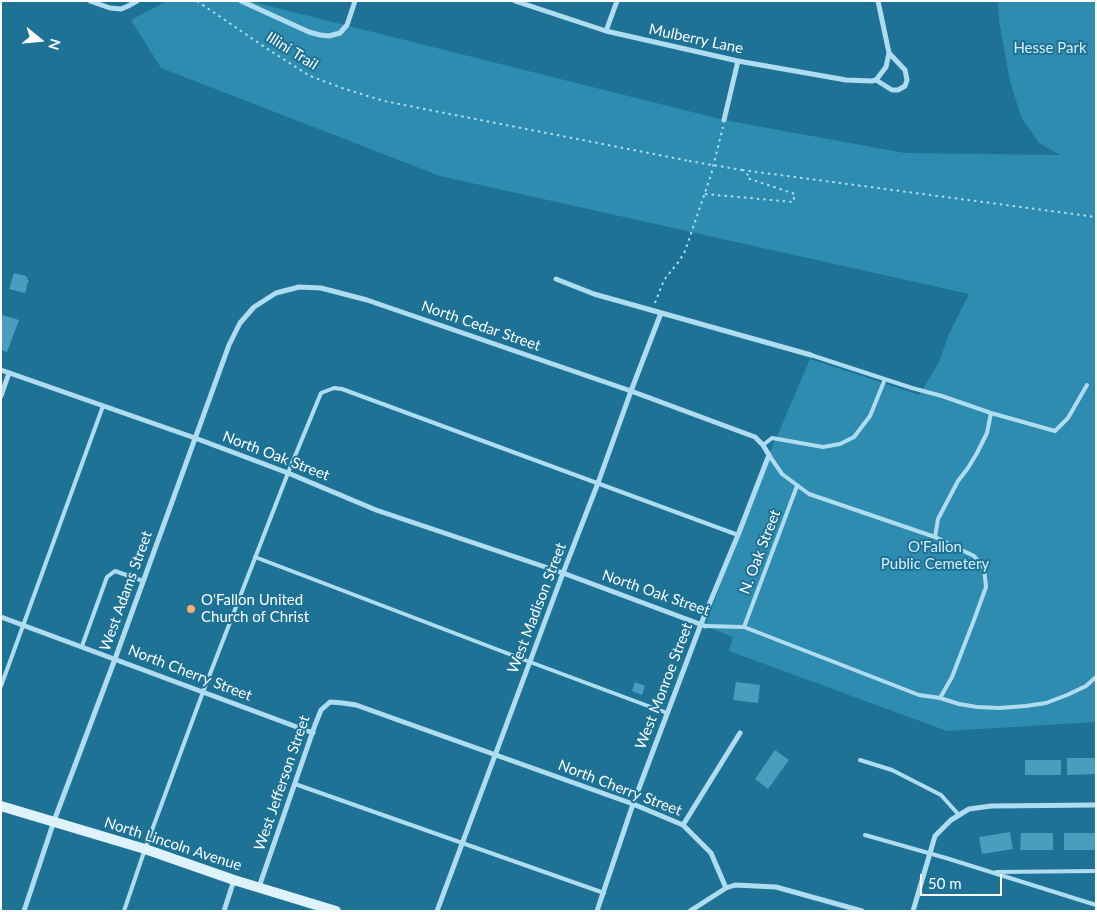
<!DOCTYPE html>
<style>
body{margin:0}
#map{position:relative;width:1097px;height:912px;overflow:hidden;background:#1d7295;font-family:Lato,sans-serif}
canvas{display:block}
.frame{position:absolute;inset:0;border:2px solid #fff;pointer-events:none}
.north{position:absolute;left:15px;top:15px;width:50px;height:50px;-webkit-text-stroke:4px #1d7295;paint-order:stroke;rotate:107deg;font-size:14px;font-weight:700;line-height:20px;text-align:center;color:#fff}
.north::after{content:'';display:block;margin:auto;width:18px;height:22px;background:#fff;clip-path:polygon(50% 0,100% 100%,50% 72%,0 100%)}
.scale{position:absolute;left:920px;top:874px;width:82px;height:22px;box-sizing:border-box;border:2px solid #fff;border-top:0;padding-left:6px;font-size:15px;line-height:18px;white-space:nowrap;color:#fff;-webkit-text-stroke:4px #1d7295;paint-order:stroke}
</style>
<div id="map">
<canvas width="1097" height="912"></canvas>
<div class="frame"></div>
<div class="north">N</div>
<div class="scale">50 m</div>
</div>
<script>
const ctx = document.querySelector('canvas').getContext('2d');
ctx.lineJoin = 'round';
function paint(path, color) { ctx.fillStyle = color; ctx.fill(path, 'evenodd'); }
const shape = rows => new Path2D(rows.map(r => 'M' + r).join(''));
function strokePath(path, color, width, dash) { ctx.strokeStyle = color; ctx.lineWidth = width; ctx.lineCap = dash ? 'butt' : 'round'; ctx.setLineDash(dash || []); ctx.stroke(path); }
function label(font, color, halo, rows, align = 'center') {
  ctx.font = font + ' Lato,sans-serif'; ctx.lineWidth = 4; ctx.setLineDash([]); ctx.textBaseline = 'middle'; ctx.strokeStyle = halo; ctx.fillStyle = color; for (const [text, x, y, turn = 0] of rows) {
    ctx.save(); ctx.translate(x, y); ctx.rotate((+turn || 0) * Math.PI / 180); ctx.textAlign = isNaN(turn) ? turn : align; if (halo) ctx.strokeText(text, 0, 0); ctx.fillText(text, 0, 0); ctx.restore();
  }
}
paint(shape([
 [167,1,249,1,724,120,905,153,1060,155,1039,143,1021,117,1010,81,999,21,998,1,1096,1,1096,722,947,731,729,651,733,637,705,626,769,455,810,359,919,395,938,364,949,334,969,294,440,176,161,68,131,20]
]), '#2d8cb0');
paint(shape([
 [14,273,26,276,26,277,28,278,27,280,29,280,26,287,27,287,25,293,9,289],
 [2,315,19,320,7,352,1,350],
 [635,682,645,686,642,695,632,691],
 [736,682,760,685,758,703,733,700],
 [775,750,789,760,768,789,755,779],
 [1067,758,1096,758,1096,774,1067,775],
 [1025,760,1061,760,1061,775,1025,775],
 [1010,832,1013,849,982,854,979,837],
 [1021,833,1053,833,1053,850,1020,850],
 [1064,833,1096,833,1096,850,1064,850]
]), '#4a9dbd');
strokePath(shape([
 [197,1,266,48,310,76,342,88,384,101,689,161],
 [742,170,1096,217],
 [705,194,793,202,795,194,747,178,748,171],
 [655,303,664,280,680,260,685,251,711,175,723,127]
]), '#afddef', 2, [2.5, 4]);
strokePath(shape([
 [811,355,912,388,942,396,991,413,1055,431,1068,418,1087,385],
 [763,445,772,438,823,447,840,444,854,437,870,416,885,379],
 [935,537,938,519,958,481,968,468,977,453,987,433,991,413],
 [255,557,530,662,667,713],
 [705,626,744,627,919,695,940,698,952,677,974,620,986,587,984,568,974,556,935,537,809,494,782,474,769,455],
 [744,627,797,486],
 [82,646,107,577,115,571,143,581],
 [1,686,103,406],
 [940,698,959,704,977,707,999,708,1026,706,1046,703,1067,695,1086,686,1096,677],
 [860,760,892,770,941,795,959,815],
 [295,784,604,893],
 [865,835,946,858,1096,905],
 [996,872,1096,871],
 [124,911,145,849,203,692,288,473,321,393,334,388,342,389,738,535]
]), '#afddef', 4);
strokePath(shape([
 [90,1,110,8,121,9,128,6,137,1],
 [241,1,309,32,320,35,329,36,340,33,347,25,355,1],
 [515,1,606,31,738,61,846,80,872,81,876,80,886,67,889,53,878,1],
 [606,31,617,1],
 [876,80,892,90,898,90,905,86,907,80,905,70,889,53],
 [724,120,738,61],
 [556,279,594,294,811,355],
 [1,370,195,438,288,473,376,510,563,573,705,626],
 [1,396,9,373],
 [1,617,313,733],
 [683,825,740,733],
 [259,887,315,725,321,710,330,702,343,703,356,705,633,804,683,825,711,853,726,888],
 [24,911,54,821,115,659,229,345,240,323,254,307,276,293,299,287,321,288,367,300,631,391,755,437,763,445,769,455,738,535,701,624,633,804,597,911],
 [224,911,234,880],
 [437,911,563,573,598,483,631,391,661,313],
 [690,911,726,888,735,885,776,887,862,911],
 [913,911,935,836,951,820,969,809,991,806,1096,805]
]), '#afddef', 5);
strokePath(shape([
 [1,806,145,849,234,880,336,911]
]), '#ddf2fb', 10);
strokePath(shape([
 [689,161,742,170]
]), '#afddef', 2, [2.5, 4]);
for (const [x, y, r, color] of [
 [191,609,5,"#fead6e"]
]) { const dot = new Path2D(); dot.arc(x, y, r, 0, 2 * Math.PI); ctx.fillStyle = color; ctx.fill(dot); strokePath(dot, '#1d7295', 2); }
label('15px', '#fff', '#1d7295', [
 ["Mulberry Lane",696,39,12],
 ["Illini Trail",292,51,32],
 ["North Cedar Street",481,326,19],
 ["North Oak Street",276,456,21],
 ["N. Oak Street",760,552,-69],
 ["West Adams Street",126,591,-70],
 ["North Oak Street",656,593,19],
 ["West Madison Street",537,608,-69],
 ["North Cherry Street",190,673,21],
 ["West Monroe Street",664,686,-69],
 ["West Jefferson Street",282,783,-71],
 ["North Cherry Street",620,788,21],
 ["North Lincoln Avenue",173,844,18]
]);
label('15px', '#d6f0fb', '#1d7295', [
 ["Hesse Park",1050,48],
 ["O'Fallon",935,547],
 ["Public Cemetery",935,564]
]);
label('15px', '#fff', '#1d7295', [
 ["O'Fallon United",201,600],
 ["Church of Christ",201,617]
], 'left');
</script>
